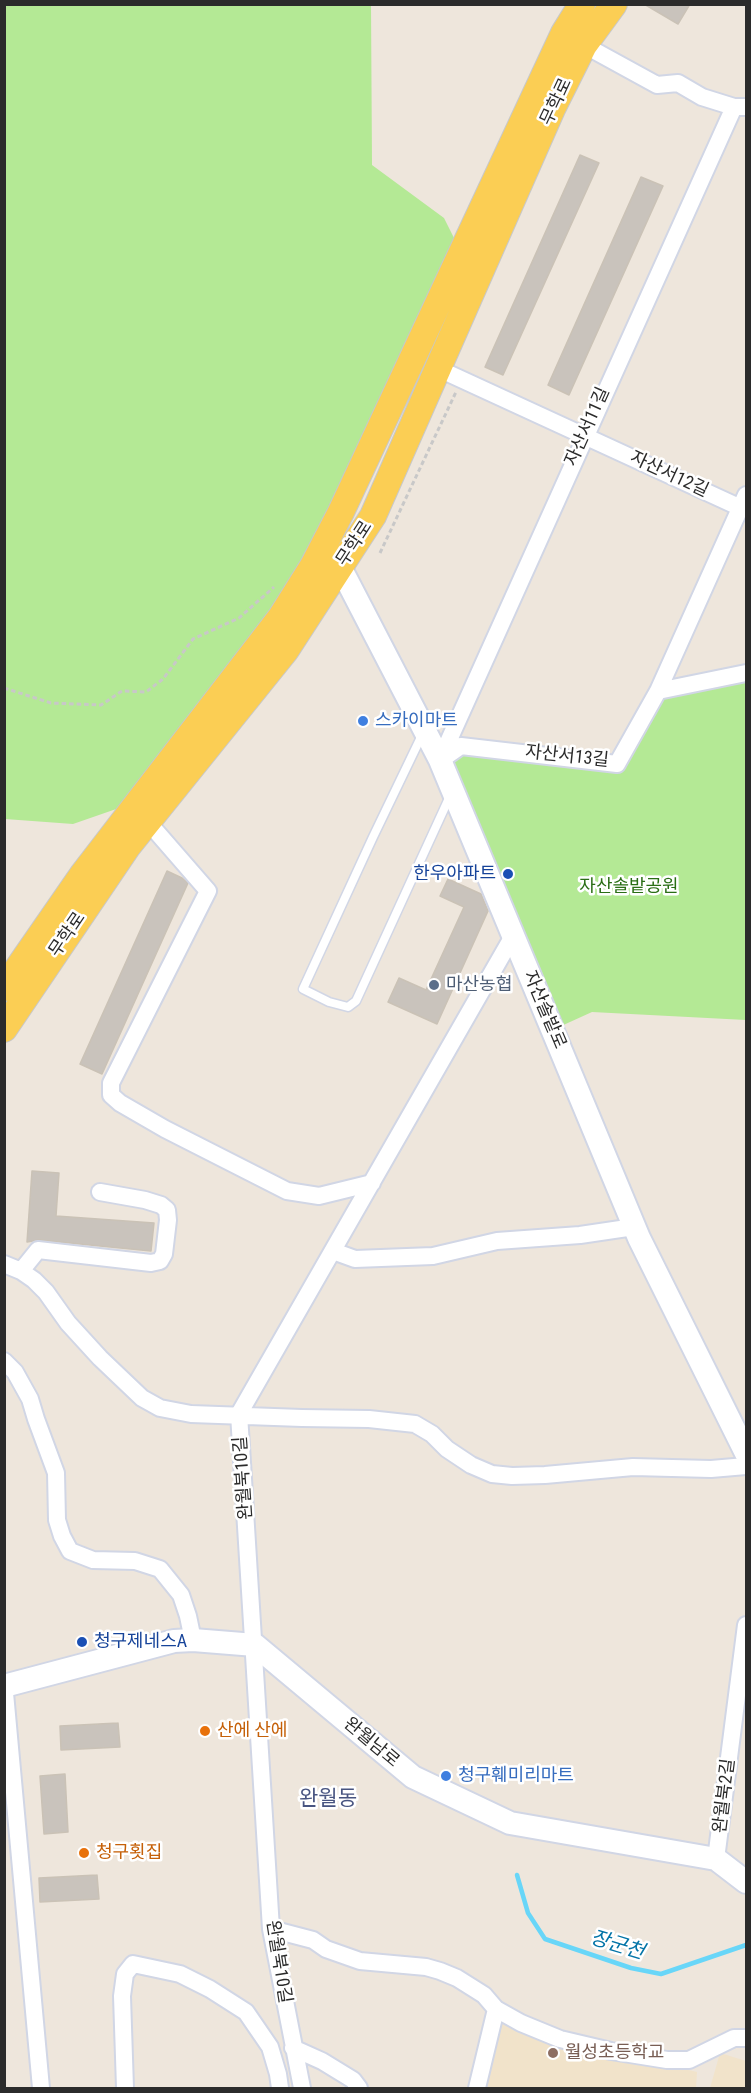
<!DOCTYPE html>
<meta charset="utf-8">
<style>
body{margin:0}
#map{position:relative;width:751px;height:2093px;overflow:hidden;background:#eee6dc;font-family:"Roboto Condensed",sans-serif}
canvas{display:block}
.frame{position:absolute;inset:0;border:6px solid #2b2b2b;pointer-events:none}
</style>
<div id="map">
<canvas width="751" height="2093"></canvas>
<div class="frame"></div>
</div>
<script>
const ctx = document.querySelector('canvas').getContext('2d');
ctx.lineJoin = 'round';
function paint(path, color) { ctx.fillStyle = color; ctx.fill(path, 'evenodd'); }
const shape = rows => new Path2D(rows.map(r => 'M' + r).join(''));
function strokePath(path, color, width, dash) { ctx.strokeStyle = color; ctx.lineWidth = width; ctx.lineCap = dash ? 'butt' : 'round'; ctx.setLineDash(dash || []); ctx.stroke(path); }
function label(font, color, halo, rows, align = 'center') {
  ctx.font = font + ' "Roboto Condensed","Noto Sans KR",sans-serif'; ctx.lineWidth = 5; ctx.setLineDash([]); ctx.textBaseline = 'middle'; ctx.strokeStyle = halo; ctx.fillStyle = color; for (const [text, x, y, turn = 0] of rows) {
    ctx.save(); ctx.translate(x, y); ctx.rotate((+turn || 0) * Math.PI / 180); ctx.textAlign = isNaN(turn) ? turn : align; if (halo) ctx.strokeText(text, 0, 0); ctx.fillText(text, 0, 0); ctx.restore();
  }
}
paint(shape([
 [502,2020,625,2055,697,2072,696,2088,477,2088],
 [720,2053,746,2061,746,2088,710,2088]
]), '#f1e3ca');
paint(shape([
 [4,5,371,5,372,165,444,218,456,242,347,503,145,799,73,824,5,819],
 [746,680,746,1020,592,1012,559,1027,448,760,462,751,620,768,659,698]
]), '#b4e995');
strokePath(shape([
 [517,1875,528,1913,545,1939,631,1968,661,1974,746,1945]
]), '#68d6f8', 4.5);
const building = shape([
 [644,4,690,4,678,24,644,4],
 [580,155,599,163,503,375,485,367,580,155],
 [641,177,663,186,569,395,548,385,641,177],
 [167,871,182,878,188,883,102,1074,80,1064,167,871],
 [448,879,481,894,488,911,437,1024,388,1002,399,978,426,990,464,907,440,896,448,879],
 [32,1171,59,1173,56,1216,154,1223,151,1251,39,1240,27,1242,32,1171],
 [118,1723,120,1747,61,1750,60,1726,118,1723],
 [65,1774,68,1832,44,1834,40,1776,65,1774],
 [97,1875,99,1899,40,1902,39,1878,97,1875]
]);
paint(building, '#c9c3bc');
strokePath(building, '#cac2b6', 1.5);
const lane = shape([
 [423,733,373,837,303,989,329,1002,348,1007,356,1001,450,796]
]);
const street = shape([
 [584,45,657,85,678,83,702,97,734,107],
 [439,369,741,508],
 [658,691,746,673],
 [440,760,734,107,746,107],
 [441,760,461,746,617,764,658,691,746,495],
 [148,822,208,891,111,1083,111,1095,120,1103,165,1129,287,1191,319,1196,372,1183],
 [333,1251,355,1259,433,1256,497,1241,580,1235,634,1227],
 [4,1264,21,1271,34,1280,46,1292,68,1323,100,1358,142,1398,160,1408,191,1414,302,1418,369,1419,415,1424,432,1434,447,1449,471,1465,492,1474,512,1476,545,1475,633,1467,711,1469,746,1466],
 [21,1271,38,1250,151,1263,160,1261,164,1254,168,1220,167,1210,161,1205,145,1200,100,1192],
 [4,1361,15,1372,30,1399,36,1419,56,1473,57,1520,62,1536,70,1551,93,1560,135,1561,160,1569,181,1595,188,1616,193,1640],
 [4,1682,41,2088],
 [716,1859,746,1625],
 [271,1929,313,1940,326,1949,360,1961,426,1967,440,1971,457,1978,484,1995,496,2009,521,2023,560,2039,611,2051,667,2060,689,2060,734,2038,746,2038],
 [293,2048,322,2061,353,2080,359,2088],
 [125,2088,122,1996,125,1974,133,1964,180,1974,210,1989,246,2012,270,2047,278,2074,280,2088],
 [302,2088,271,1929,239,1414,513,936],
 [477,2088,496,2009]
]);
const secondary = shape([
 [328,557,340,567,440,760,639,1238,746,1453],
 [4,1686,174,1641,193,1640,255,1645,413,1777,510,1823,716,1859,746,1882]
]);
const primary = shape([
 [4,988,83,874,281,617,313,566,341,512,564,33,582,4],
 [4,1029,128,846,286,650,373,516,552,109,584,45,614,4]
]);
strokePath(lane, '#d1d6e5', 11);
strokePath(street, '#d1d6e5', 20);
strokePath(secondary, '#d1d6e5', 26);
strokePath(primary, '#c8c8c8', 28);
strokePath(shape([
 [380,553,456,392],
 [4,688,51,703,101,705,122,691,146,692,163,679,193,639,239,618,274,587]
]), '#c8c8c8', 3, [4.5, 3]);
strokePath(lane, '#fff', 8);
strokePath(street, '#fff', 16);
strokePath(secondary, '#fff', 22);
strokePath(primary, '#fbce54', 26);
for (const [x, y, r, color] of [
 [363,721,6,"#3f7fe0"],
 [508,874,6,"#1a4fb4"],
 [434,985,6,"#5c6f8a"],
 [82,1642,6,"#1a4fb4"],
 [205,1731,6,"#e8710a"],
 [446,1776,6,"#3f7fe0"],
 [84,1853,6,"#e8710a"],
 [553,2053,6,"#8d6e63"]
]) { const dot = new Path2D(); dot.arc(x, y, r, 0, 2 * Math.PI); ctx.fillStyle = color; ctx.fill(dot); strokePath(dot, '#fff', 2); }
label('18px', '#2b2b2b', '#fff', [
 ["무학로",557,102,-65],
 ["자산서11길",588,427,-66],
 ["자산서12길",669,475,25],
 ["무학로",355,544,-57],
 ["자산서13길",567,757,6],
 ["무학로",68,935,-56],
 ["자산솔밭로",544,1010,67],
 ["완월북10길",244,1478,-94],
 ["완월남로",371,1743,40],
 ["완월북2길",725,1796,-83],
 ["완월북10길",278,1962,81]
]);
label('18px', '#366cbe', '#fff', [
 ["스카이마트",375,721],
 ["청구훼미리마트",458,1776]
], 'left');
label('18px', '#164399', '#fff', [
 ["한우아파트",496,874],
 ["청구제네스A",94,1642,"left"]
], 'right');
label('18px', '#2a6e15', '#fff', [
 ["자산솔밭공원",629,887]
]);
label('18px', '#4e5e75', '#fff', [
 ["마산농협",446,985]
], 'left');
label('18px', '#c56008', '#fff', [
 ["산에 산에",217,1731],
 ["청구횟집",96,1853]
], 'left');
label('18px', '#785e54', '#fff', [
 ["월성초등학교",565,2053]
], 'left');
label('italic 20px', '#0374a7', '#fff', [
 ["장군천",617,1946,17]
]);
label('21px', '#485480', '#fff', [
 ["완월동",328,1800]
]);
</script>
